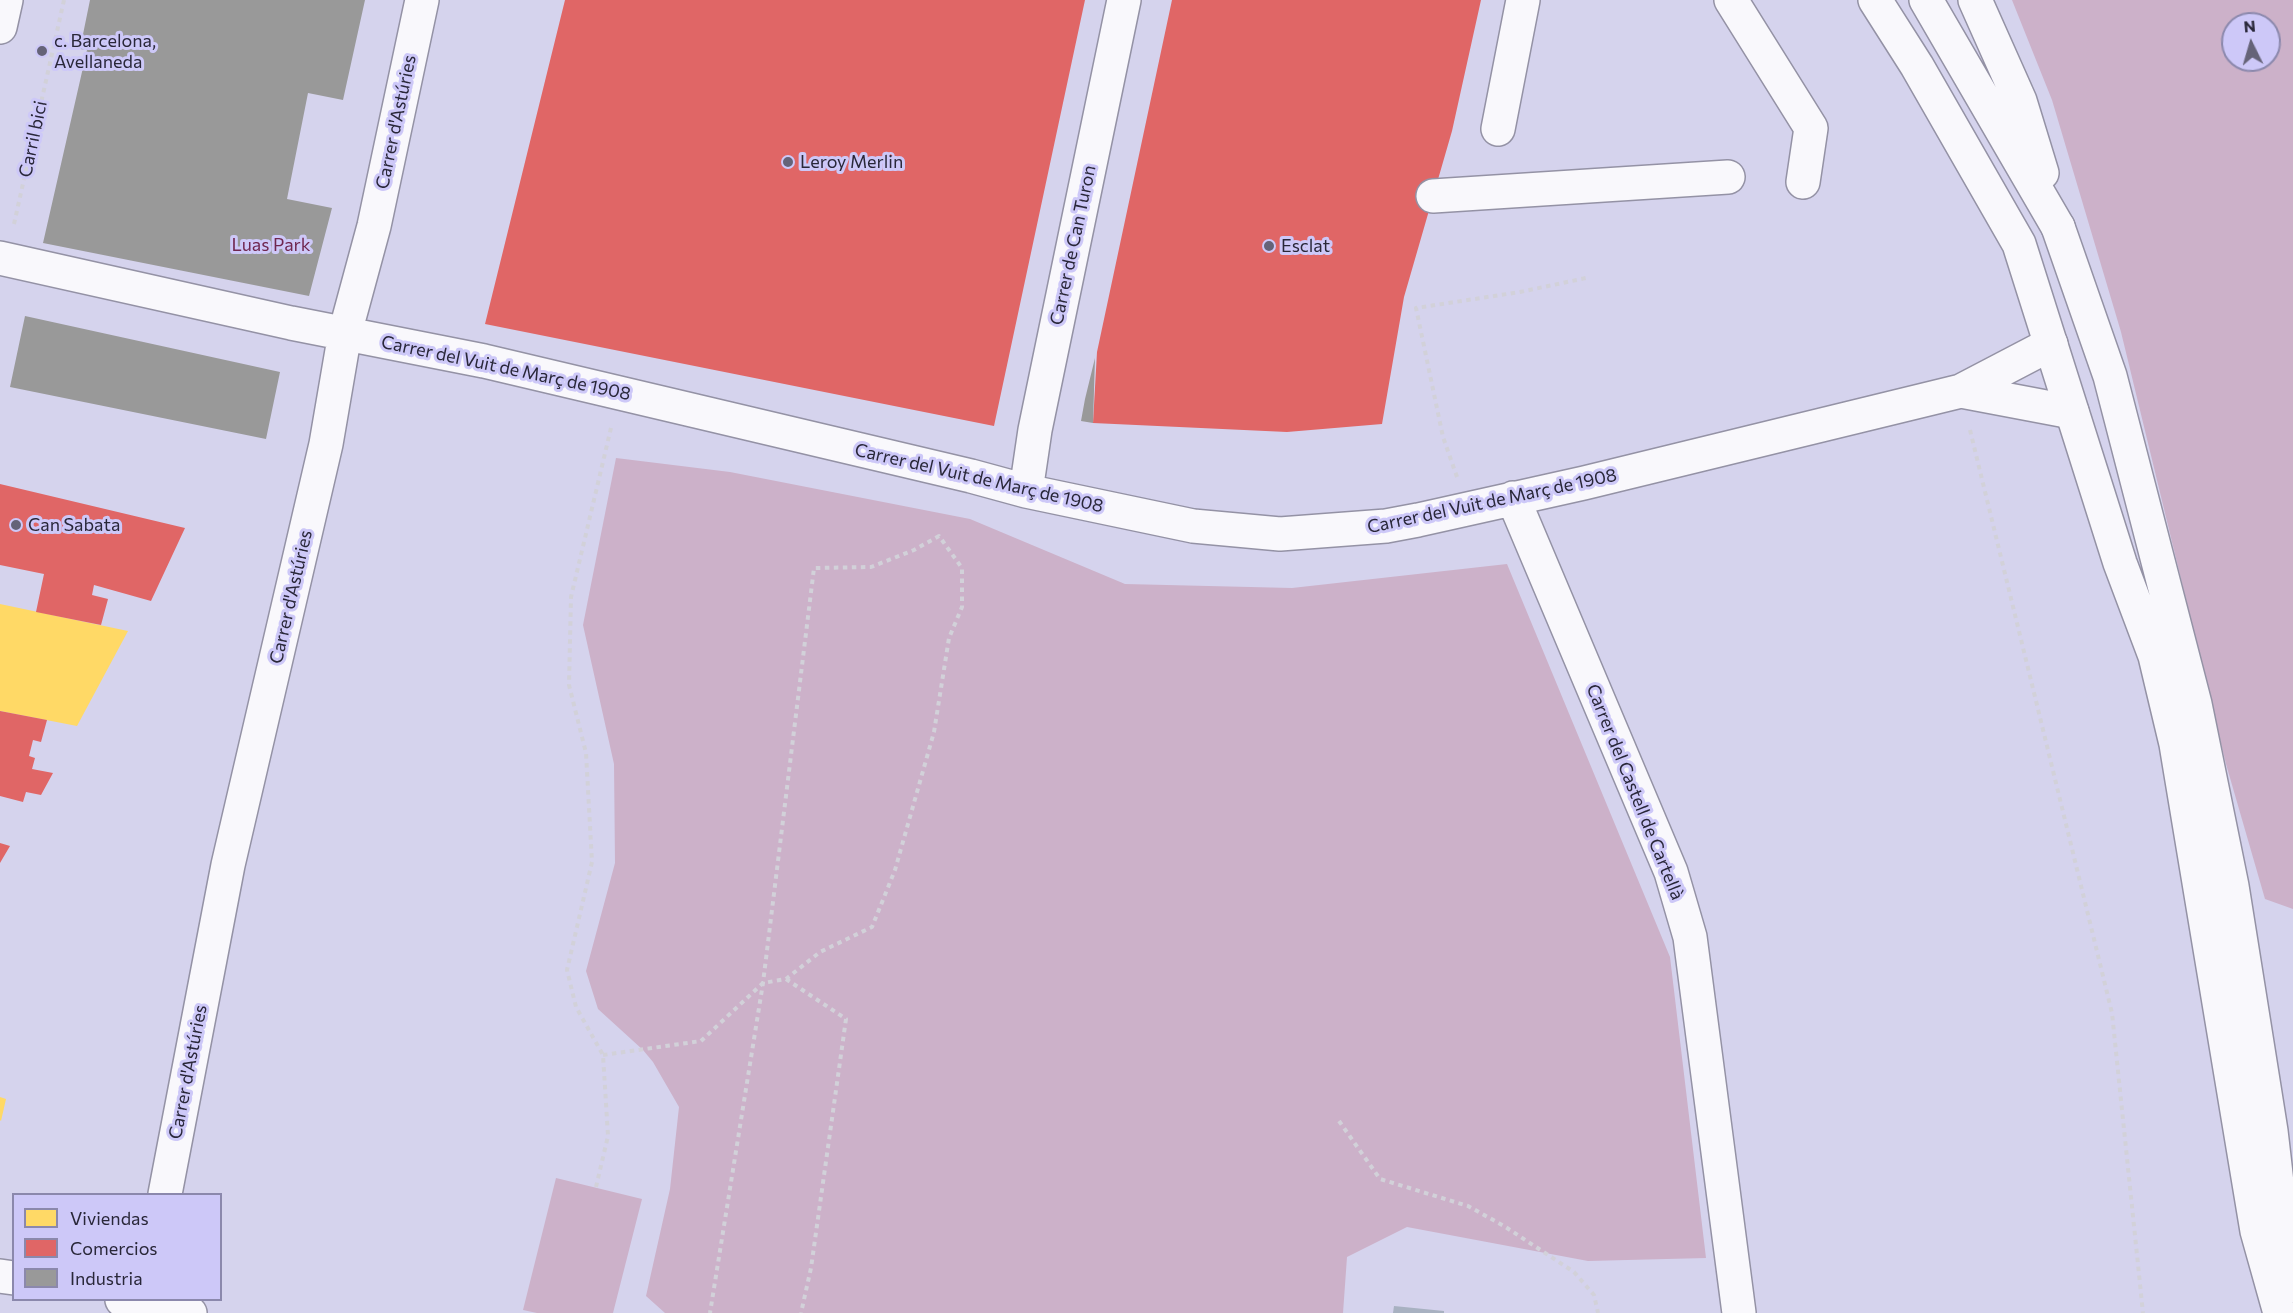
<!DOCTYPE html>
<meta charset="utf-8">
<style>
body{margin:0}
#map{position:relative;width:2293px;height:1313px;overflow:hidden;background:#d5d3ed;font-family:Commissioner,sans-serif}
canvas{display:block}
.legend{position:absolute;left:12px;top:1193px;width:210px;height:108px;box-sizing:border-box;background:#cdc8f8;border:2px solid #8b88ac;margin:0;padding:8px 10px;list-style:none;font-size:18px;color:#292739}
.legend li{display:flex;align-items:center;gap:12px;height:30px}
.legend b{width:30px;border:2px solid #8b88ac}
.north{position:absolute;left:2221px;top:12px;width:60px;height:60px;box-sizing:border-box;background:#cdc8f8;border:2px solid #8b88ac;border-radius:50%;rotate:355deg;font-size:16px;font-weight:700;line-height:24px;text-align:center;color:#292739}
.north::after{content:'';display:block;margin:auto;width:21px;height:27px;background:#656378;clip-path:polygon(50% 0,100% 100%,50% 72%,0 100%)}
</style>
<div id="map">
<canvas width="2293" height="1313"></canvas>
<ul class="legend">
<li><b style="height:16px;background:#ffd966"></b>Viviendas</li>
<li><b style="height:16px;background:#e06666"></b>Comercios</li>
<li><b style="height:16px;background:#999"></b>Industria</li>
</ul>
<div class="north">N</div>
</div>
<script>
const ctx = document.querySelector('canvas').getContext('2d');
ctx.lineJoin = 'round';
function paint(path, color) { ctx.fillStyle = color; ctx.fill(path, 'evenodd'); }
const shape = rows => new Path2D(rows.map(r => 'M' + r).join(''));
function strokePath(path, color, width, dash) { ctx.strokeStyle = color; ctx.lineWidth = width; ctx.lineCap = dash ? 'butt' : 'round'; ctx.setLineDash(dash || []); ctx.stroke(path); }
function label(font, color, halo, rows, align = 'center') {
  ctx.font = font + ' Commissioner,sans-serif'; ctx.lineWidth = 6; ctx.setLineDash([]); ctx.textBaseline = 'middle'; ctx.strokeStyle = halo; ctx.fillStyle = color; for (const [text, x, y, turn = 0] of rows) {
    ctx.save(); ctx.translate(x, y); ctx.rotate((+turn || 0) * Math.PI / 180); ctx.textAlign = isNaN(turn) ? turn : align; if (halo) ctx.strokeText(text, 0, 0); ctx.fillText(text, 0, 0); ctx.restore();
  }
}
paint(shape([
 [2012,0,2293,0,2293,909,2265,899,2226,764,2121,332,2052,100],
 [2233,24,2269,24,2269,60,2233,60],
 [616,458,730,472,970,519,1125,584,1292,588,1507,564,1670,957,1706,1258,1588,1261,1407,1227,1347,1257,1343,1313,665,1313,646,1296,670,1189,679,1107,653,1062,643,1050,598,1009,586,971,615,863,614,764,583,625],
 [556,1178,642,1199,613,1313,537,1313,523,1310]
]), '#ccb1c9');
paint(shape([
 [0,604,128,631,77,726,0,711],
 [0,1097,6,1099,1,1121,0,1120]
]), '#ffd966');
paint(shape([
 [565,0,1085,0,994,426,485,324],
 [1172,0,1481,0,1452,131,1404,297,1382,424,1287,432,1093,423,1097,352],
 [0,484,185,528,151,601,94,585,92,595,108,599,101,625,36,612,44,574,0,565],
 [0,711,47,720,41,742,33,740,29,756,35,758,32,769,53,773,41,795,26,792,23,802,0,796],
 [0,843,10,846,0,863]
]), '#e06666');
paint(shape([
 [90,0,365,0,343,100,308,93,287,199,332,208,309,296,43,243,87,50,80,49],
 [25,316,280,372,266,439,10,387],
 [1095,358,1093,423,1081,421,1085,399]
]), '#999');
paint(shape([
 [1394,1306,1444,1311,1444,1313,1393,1313]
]), '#a8b1c1');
const minor = shape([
 [1731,0,1811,128,1803,182],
 [1498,129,1523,0],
 [1433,196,1728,177],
 [0,258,291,323,484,361,971,476,1026,491,1193,526,1280,534,1386,526,1418,520,1584,483,1961,391,2051,344],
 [1961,391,2072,412],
 [1026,491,1035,430,1124,0],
 [1513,498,1671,872,1690,937,1739,1313],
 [165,1194,228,865,326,444,345,333,374,226,422,0],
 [0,1276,14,1278],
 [122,1300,190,1313]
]);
const major = shape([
 [1875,0,1917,66,2019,244,2120,563,2155,656,2176,744,2257,1231,2280,1313],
 [0,27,6,0],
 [2058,227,2110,376,2195,704,2232,886,2271,1131,2289,1286]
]);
const highway = shape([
 [1926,0,2058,227],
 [1975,0,2020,101,2042,173]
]);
strokePath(minor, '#9492a5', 36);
strokePath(major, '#9492a5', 36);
strokePath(highway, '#9492a5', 36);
strokePath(shape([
 [14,224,64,0],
 [1970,430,2112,1013,2143,1313],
 [1457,477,1443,437,1416,308,1520,292,1586,278],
 [786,979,846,1019,811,1268,801,1313],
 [603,1055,701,1041,763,983,786,979,820,952,872,927,895,870,934,732,949,638,962,607,962,568,939,536,914,550,871,567,814,568,763,983,710,1313],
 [1339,1121,1380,1179,1468,1206,1504,1226,1574,1272,1594,1295,1598,1313],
 [596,1187,608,1136,603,1055,576,1007,567,970,592,862,586,753,569,685,571,597,611,428]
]), '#d2d1d9', 4, [4.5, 4.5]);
strokePath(minor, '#f9f8fc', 33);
strokePath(major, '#f9f8fc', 33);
strokePath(highway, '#f9f8fc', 33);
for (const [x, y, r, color] of [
 [42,51,6,"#656378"],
 [788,162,6,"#656378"],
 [1269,246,6,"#656378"],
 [16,525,6,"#656378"]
]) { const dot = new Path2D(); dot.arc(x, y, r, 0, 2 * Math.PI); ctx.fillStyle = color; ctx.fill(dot); strokePath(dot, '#cdc8f8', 2); }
label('18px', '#292739', '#cdc8f8', [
 ["c. Barcelona,",54,41],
 ["Avellaneda",54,62],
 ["Leroy Merlin",800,162],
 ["Esclat",1281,246],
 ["Can Sabata",28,525]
], 'left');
label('18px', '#292739', '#cdc8f8', [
 ["Carrer d'Astúries",396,122,-78],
 ["Carril bici",33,139,-78],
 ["Carrer de Can Turon",1073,245,-78],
 ["Carrer del Vuit de Març de 1908",506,368,12],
 ["Carrer del Vuit de Març de 1908",979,478,13],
 ["Carrer del Vuit de Març de 1908",1492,501,-12],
 ["Carrer d'Astúries",291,597,-77],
 ["Carrer del Castell de Cartellà",1635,792,68],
 ["Carrer d'Astúries",188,1072,-79]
]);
label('18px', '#6f264f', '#cdc8f8', [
 ["Luas Park",271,245]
]);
</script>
